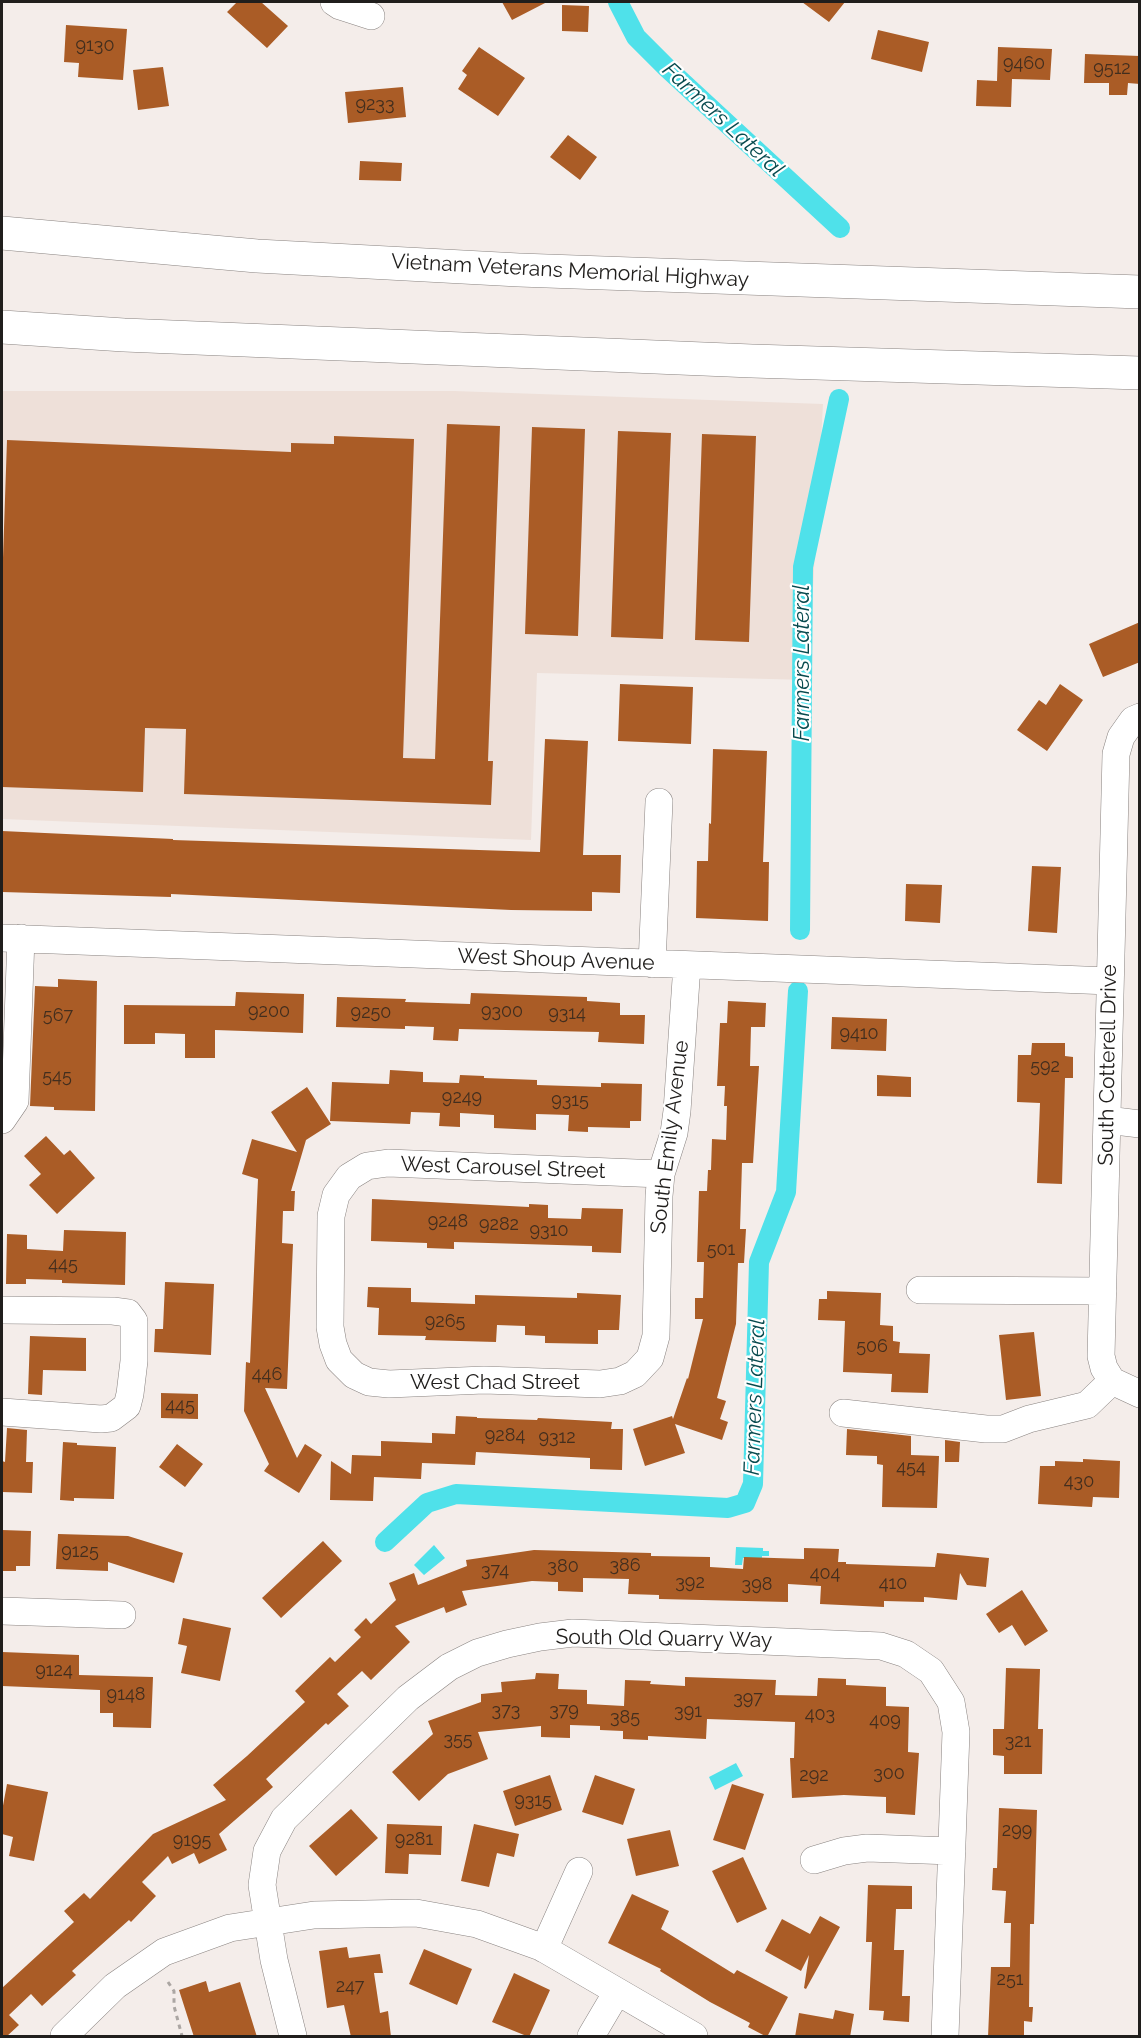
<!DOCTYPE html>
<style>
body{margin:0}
#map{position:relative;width:1141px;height:2038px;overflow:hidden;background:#f4edea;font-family:Raleway,sans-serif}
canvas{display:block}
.frame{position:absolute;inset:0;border:3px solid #201e1c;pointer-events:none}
</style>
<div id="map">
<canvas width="1141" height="2038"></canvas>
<div class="frame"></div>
</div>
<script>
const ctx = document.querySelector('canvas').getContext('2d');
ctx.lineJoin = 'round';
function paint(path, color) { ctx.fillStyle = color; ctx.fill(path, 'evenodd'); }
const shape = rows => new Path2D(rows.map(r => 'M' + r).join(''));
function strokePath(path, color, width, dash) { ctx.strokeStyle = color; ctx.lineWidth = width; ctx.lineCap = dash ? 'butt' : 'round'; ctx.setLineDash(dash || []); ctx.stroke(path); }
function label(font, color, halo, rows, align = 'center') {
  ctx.font = font + ' Raleway,sans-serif'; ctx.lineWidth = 4.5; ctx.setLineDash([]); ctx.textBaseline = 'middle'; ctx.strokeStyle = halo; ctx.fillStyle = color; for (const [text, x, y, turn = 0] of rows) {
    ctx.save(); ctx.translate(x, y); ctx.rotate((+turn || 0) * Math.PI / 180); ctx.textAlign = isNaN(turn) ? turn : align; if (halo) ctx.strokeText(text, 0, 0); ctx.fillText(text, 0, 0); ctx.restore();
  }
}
paint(shape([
 [2,391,454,391,823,404,808,680,537,673,531,840,2,819]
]), '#eee0d9');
paint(shape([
 [434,1545,445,1558,424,1575,414,1565],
 [736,1547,763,1548,763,1551,769,1551,769,1556,762,1556,762,1559,743,1558,742,1565,735,1565],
 [736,1763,743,1776,715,1790,709,1777]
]), '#4fe1ea');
strokePath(shape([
 [618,2,636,37,667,68,840,228],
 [800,930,803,567,839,399],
 [385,1542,427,1503,456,1494,728,1508,745,1503,753,1484,759,1262,786,1192,798,991]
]), '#4fe1ea', 20);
paint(shape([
 [237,2,261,2,288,26,267,48,227,12],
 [502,2,547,2,512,20],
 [802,2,845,2,829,22],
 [562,5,589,6,588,32,562,31],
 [66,25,127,29,123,80,78,77,79,63,64,62],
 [878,30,929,42,922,72,871,59],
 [479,47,525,78,498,116,458,89,467,75,462,71],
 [998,47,1052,49,1050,80,1012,79,1011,107,976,106,977,80,997,81],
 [1085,54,1140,56,1140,84,1128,83,1127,95,1109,95,1109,83,1084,83],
 [163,67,169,106,138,110,133,70],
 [403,87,406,117,348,123,345,92],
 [568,135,597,157,580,180,550,157],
 [360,161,402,163,401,181,359,180],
 [447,424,500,426,488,761,493,761,491,805,184,794,186,729,145,728,143,792,2,787,2,587,7,440,291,452,291,443,334,444,334,436,414,439,403,758,435,759],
 [532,427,585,429,578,636,525,634],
 [618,431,671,433,663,639,611,637],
 [702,434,756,436,749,642,695,640],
 [1140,622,1140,662,1103,677,1089,644],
 [620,684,693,687,691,744,618,741],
 [1060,684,1083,700,1047,751,1017,730,1039,700,1046,705],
 [545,739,588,741,583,855,621,855,620,893,592,892,592,911,511,910,171,894,171,897,2,892,2,831,173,839,173,840,540,852],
 [713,749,767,751,763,862,769,862,768,921,696,918,697,861,708,861,709,823,711,824],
 [1032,866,1061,867,1057,933,1028,931],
 [906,884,942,885,940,923,905,921],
 [58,979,97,981,95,1111,54,1110,54,1107,30,1106,35,986,58,987],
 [236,992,304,994,303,1033,215,1030,215,1058,185,1058,185,1034,155,1033,155,1044,124,1044,124,1005,235,1006],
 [471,993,587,997,587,1001,620,1003,620,1015,645,1015,644,1044,598,1042,599,1032,459,1029,458,1041,433,1040,434,1027,405,1026,405,1029,336,1027,337,997,406,999,405,1002,470,1004],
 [728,1001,766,1003,765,1027,751,1027,750,1066,759,1066,753,1163,742,1163,740,1229,746,1229,744,1263,738,1263,736,1324,717,1398,726,1401,720,1419,728,1422,722,1440,675,1424,685,1453,645,1466,633,1429,672,1416,673,1419,687,1378,688,1379,703,1319,695,1319,695,1298,703,1298,704,1262,697,1262,699,1191,707,1191,708,1170,711,1170,712,1139,726,1140,727,1106,724,1106,725,1086,717,1086,720,1023,727,1023],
 [832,1017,887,1019,886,1051,831,1049],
 [1032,1043,1065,1043,1065,1056,1073,1057,1073,1078,1065,1078,1062,1184,1037,1183,1040,1103,1017,1102,1018,1055,1031,1055],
 [390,1070,423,1072,423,1082,459,1083,460,1075,484,1076,484,1078,537,1080,537,1085,601,1087,601,1083,642,1084,641,1121,630,1121,630,1128,588,1127,588,1132,568,1131,569,1115,536,1114,536,1130,494,1128,494,1115,460,1113,460,1127,439,1126,440,1113,411,1112,410,1124,330,1121,332,1082,389,1084],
 [877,1075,911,1077,911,1097,877,1096],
 [307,1087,331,1124,306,1140,291,1191,295,1191,294,1211,283,1211,282,1243,293,1244,287,1389,265,1388,297,1458,305,1444,322,1455,299,1493,264,1471,269,1464,244,1411,246,1362,250,1363,258,1179,242,1174,252,1139,297,1152,271,1112],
 [46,1136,64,1155,70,1150,95,1178,57,1214,29,1185,41,1174,24,1156],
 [372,1199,529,1207,529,1204,548,1205,548,1218,581,1219,582,1208,623,1209,621,1253,592,1252,592,1246,454,1242,454,1249,427,1248,427,1243,371,1241],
 [64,1230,126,1232,125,1285,62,1283,62,1280,26,1279,26,1284,6,1284,7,1234,27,1235,27,1249,63,1251],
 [165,1282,214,1284,211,1355,154,1352,155,1329,163,1329],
 [368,1287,411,1288,411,1302,475,1304,475,1295,577,1298,577,1293,621,1295,619,1330,598,1330,598,1344,545,1343,545,1336,525,1335,525,1326,497,1325,496,1342,425,1340,426,1336,378,1335,379,1308,367,1307],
 [827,1291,881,1293,880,1325,893,1326,893,1341,900,1342,899,1353,930,1354,928,1393,891,1392,892,1374,843,1372,845,1321,818,1320,819,1299,827,1299],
 [1034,1332,1041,1396,1006,1400,999,1335],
 [30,1336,86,1338,86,1371,43,1370,42,1395,28,1394],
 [161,1393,198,1394,198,1419,161,1418],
 [456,1416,477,1417,477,1418,537,1420,538,1418,612,1422,611,1429,623,1429,622,1470,590,1469,590,1458,476,1452,475,1465,422,1463,421,1479,374,1477,373,1501,330,1500,331,1461,351,1474,352,1455,381,1456,381,1441,432,1443,432,1433,455,1434],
 [7,1428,27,1430,26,1462,33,1462,32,1493,2,1492,2,1461,5,1462],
 [847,1429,911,1436,911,1455,939,1456,937,1508,882,1507,883,1465,877,1464,877,1456,846,1455],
 [945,1440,960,1442,959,1462,945,1462],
 [63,1442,77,1443,77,1445,116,1447,114,1499,74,1498,74,1501,60,1500],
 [177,1444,203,1464,185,1487,159,1467],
 [1083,1459,1120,1461,1119,1498,1093,1497,1092,1507,1038,1504,1040,1466,1055,1466,1055,1461,1083,1462],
 [2,1530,31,1531,30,1566,16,1566,16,1571,2,1571],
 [58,1534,128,1536,183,1553,174,1583,108,1562,108,1571,56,1569],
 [323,1541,342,1561,281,1618,262,1598],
 [804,1548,839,1549,838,1562,846,1562,846,1564,935,1567,937,1553,989,1558,986,1587,967,1585,960,1573,957,1600,924,1597,924,1602,884,1601,884,1607,820,1604,821,1586,788,1584,788,1602,659,1599,659,1595,628,1594,629,1579,583,1578,583,1592,558,1591,558,1582,532,1581,462,1591,467,1605,446,1613,444,1607,395,1626,410,1642,371,1680,362,1671,337,1694,349,1706,328,1725,326,1723,266,1779,273,1787,219,1834,227,1850,199,1864,194,1853,172,1864,168,1856,142,1882,156,1896,131,1922,129,1920,72,1971,76,1975,42,2006,31,1994,9,2015,19,2025,6,2037,2,2037,2,1988,74,1922,64,1911,84,1893,90,1899,153,1834,226,1800,213,1785,247,1756,305,1702,295,1691,330,1657,335,1662,361,1637,354,1630,366,1618,371,1624,396,1600,389,1583,414,1573,418,1585,467,1566,466,1560,534,1550,651,1553,651,1556,710,1557,710,1567,743,1569,744,1557,804,1559],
 [1022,1590,1048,1631,1025,1646,1012,1625,999,1633,986,1614],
 [183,1618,231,1628,220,1681,181,1673,187,1646,178,1644],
 [2,1652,79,1655,79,1675,153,1677,151,1728,113,1727,113,1713,100,1713,100,1690,2,1686],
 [1006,1668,1040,1669,1038,1729,1043,1729,1042,1774,1004,1774,1004,1756,993,1755,993,1729,1004,1729],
 [536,1673,559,1674,558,1689,587,1690,587,1704,624,1706,625,1680,651,1681,650,1684,685,1686,685,1677,776,1680,775,1695,817,1696,818,1678,846,1679,846,1685,886,1687,886,1706,909,1707,908,1752,919,1753,915,1815,886,1813,886,1797,844,1795,792,1798,790,1758,794,1758,795,1722,707,1719,706,1739,648,1736,648,1740,623,1739,623,1731,600,1730,600,1726,570,1725,570,1738,541,1737,541,1726,478,1732,488,1759,448,1774,419,1801,392,1772,433,1734,428,1721,481,1702,481,1694,502,1692,501,1682,535,1679],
 [550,1775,562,1810,515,1826,503,1791],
 [595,1775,635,1789,623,1825,582,1812],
 [7,1784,48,1792,34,1861,9,1856,13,1837,2,1834,2,1811],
 [732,1784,764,1794,745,1850,713,1840],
 [999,1808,1037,1810,1034,1924,1030,1924,1029,2007,1033,2007,1032,2022,1024,2021,1024,2037,988,2037,991,1967,1010,1967,1011,1923,1004,1923,1006,1891,992,1890,993,1868,997,1868],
 [351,1809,378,1838,336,1876,309,1846],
 [387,1824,442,1826,441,1855,409,1854,408,1874,385,1873],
 [474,1824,519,1834,514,1857,497,1853,489,1887,461,1881],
 [670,1830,679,1866,636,1876,627,1839],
 [743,1857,767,1909,737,1923,712,1871],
 [868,1885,912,1886,912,1909,896,1909,894,1950,904,1950,902,1996,910,1996,909,2022,883,2020,884,2011,869,2010,872,1942,866,1942],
 [632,1894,669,1911,661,1929,734,1974,737,1970,788,1997,767,2037,748,2027,750,2023,710,2002,660,1971,661,1969,608,1943],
 [820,1916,840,1927,806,1989,804,1988,809,1955,801,1971,765,1951,782,1919,810,1934],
 [347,1947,349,1958,380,1954,383,1973,374,1973,380,2013,388,2011,391,2037,351,2037,344,2005,327,2008,319,1951],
 [424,1949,472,1969,457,2005,409,1984],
 [514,1973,550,1990,529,2037,492,2022],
 [206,1981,209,1992,240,1982,257,2037,194,2037,179,1990],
 [835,2010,854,2014,850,2037,795,2037,799,2013,833,2019]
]), '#aa5c26');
const minor = shape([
 [334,2,340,6,371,16],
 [1140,717,1133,720,1121,737,1116,754,1101,1356,1104,1368,1112,1381,1140,1394],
 [2,938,1110,981],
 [652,964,659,802],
 [2,1120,15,1101,21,938],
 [1107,1120,1140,1124],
 [661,1174,388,1163,367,1166,349,1177,336,1195,331,1216,330,1327,333,1344,339,1360,354,1375,369,1382,389,1384,484,1380,600,1384,620,1381,635,1374,650,1358,656,1336,659,1196,661,1174,674,1133,677,1111,687,965],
 [920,1290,1103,1291],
 [2,1310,113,1311,128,1313,134,1321,134,1361,130,1394,127,1406,111,1418,101,1419,2,1412],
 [843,1413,986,1429,1003,1429,1029,1419,1087,1405,1112,1381],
 [2,1611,122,1615],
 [814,1860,844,1851,867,1848,952,1851],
 [544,1949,579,1871],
 [64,2036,115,1986,164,1952,230,1928,314,1915,416,1913,477,1924,541,1947,694,2036],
 [293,2036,274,1960,262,1885,267,1851,284,1819,408,1698,449,1667,477,1653,507,1644,540,1637,573,1633,881,1646,906,1654,931,1671,951,1702,956,1732,945,2036],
 [591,2036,617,1992]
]);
const highway = shape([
 [2,233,257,256,519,270,1140,292],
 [2,327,124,335,752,361,1140,373]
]);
strokePath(minor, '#898380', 28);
strokePath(highway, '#898380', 34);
strokePath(shape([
 [168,1982,174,1991,174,2006,182,2036]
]), '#aba6a3', 3, [4.5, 4.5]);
strokePath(minor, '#fff', 27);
strokePath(highway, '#fff', 33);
label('18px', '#422e1e', null, [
 ["9130",95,46],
 ["9460",1024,64],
 ["9512",1112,69],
 ["9233",375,105],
 ["9200",269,1012],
 ["9300",502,1012],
 ["9250",371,1013],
 ["9314",567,1014],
 ["567",58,1016],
 ["9410",859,1034],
 ["592",1045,1067],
 ["545",57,1077],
 ["9249",462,1098],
 ["9315",570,1101],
 ["9248",448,1222],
 ["9282",499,1225],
 ["9310",549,1231],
 ["501",721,1250],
 ["445",63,1265],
 ["9265",445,1322],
 ["506",872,1347],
 ["446",267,1375],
 ["445",180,1406],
 ["9284",505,1436],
 ["9312",557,1438],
 ["454",911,1468],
 ["430",1079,1482],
 ["9125",80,1552],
 ["386",625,1566],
 ["380",563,1567],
 ["374",495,1571],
 ["404",825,1574],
 ["392",690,1583],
 ["410",893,1584],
 ["398",757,1585],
 ["9124",54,1671],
 ["9148",126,1695],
 ["397",748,1699],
 ["373",506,1711],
 ["379",564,1711],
 ["391",688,1712],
 ["403",820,1715],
 ["385",625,1718],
 ["409",885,1721],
 ["355",458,1740],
 ["321",1018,1742],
 ["300",889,1774],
 ["292",814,1776],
 ["9315",533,1801],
 ["299",1017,1831],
 ["9281",414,1840],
 ["9195",192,1841],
 ["251",1010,1980],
 ["247",350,1987]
]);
label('21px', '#201e1c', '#fff', [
 ["Vietnam Veterans Memorial Highway",570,271,3],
 ["West Shoup Avenue",556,960,2],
 ["South Cotterell Drive",1108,1065,-89],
 ["South Emily Avenue",670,1137,-83],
 ["West Carousel Street",503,1168,2],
 ["West Chad Street",495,1383],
 ["South Old Quarry Way",664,1639,1]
]);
label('italic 22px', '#074a4e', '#fff', [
 ["Farmers Lateral",723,120,43],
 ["Farmers Lateral",802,663,-90],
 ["Farmers Lateral",755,1397,-88]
]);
</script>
